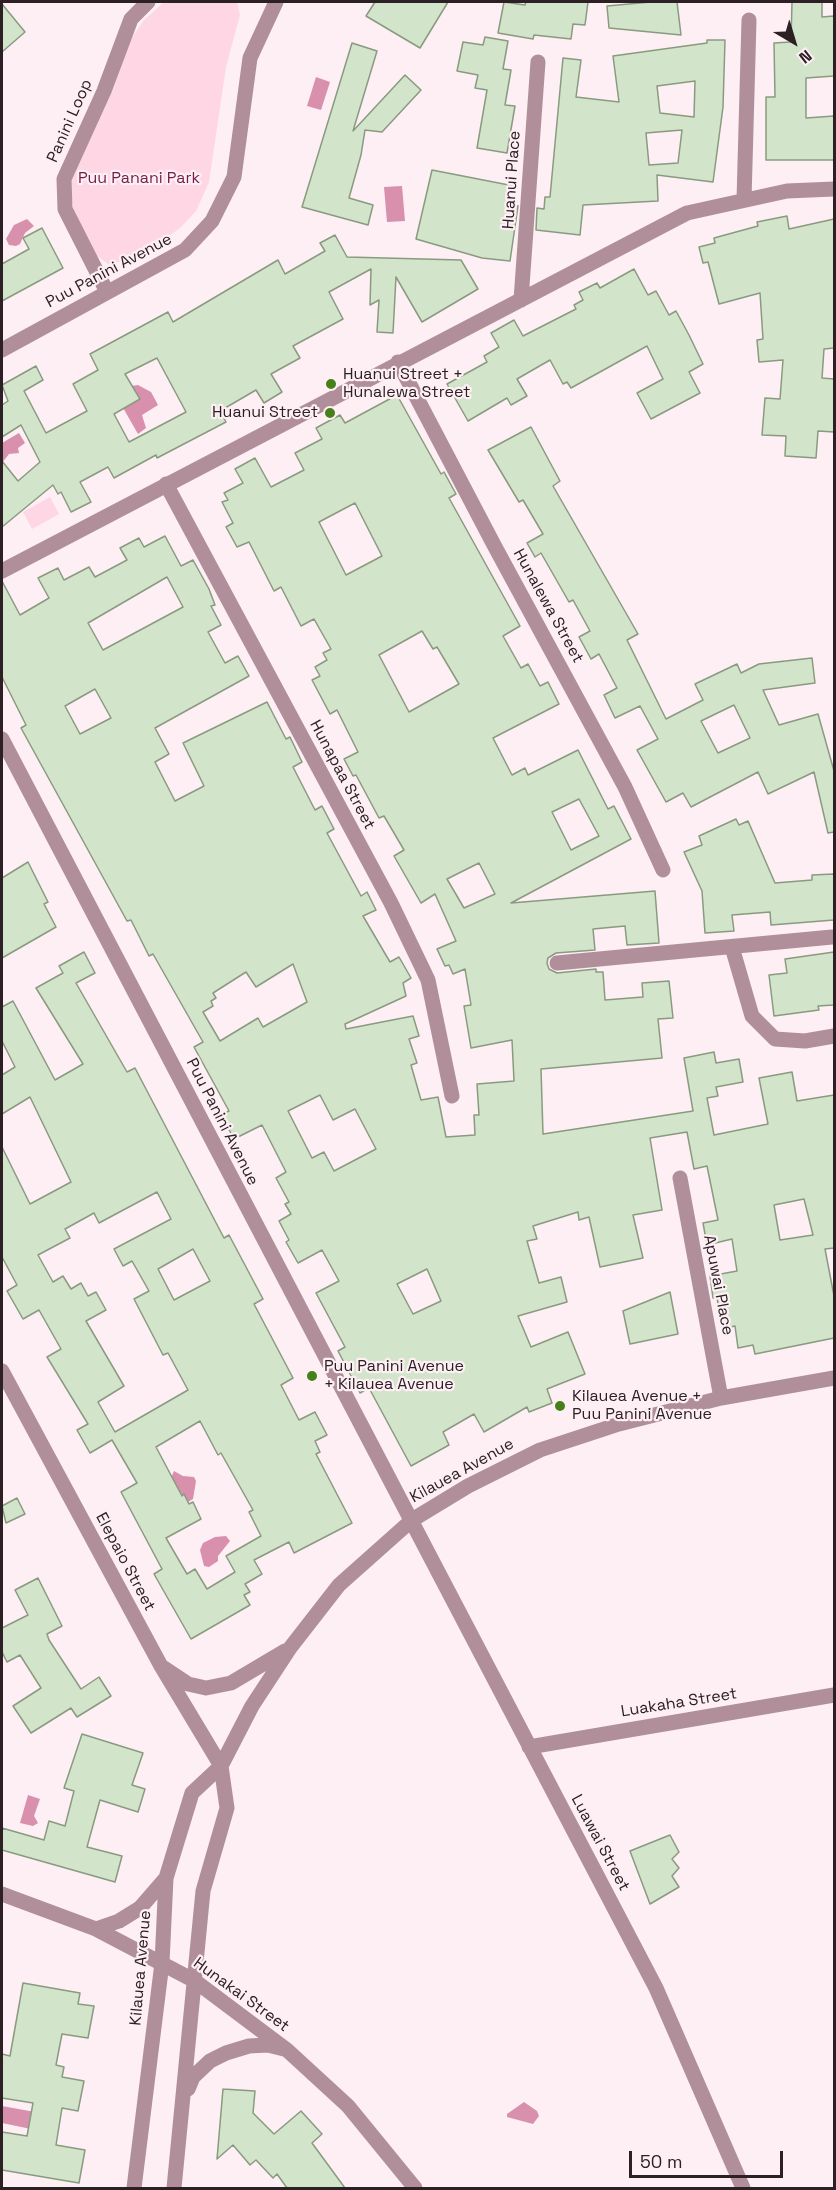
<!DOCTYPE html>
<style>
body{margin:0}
#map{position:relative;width:836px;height:2190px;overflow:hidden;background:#fdeff4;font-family:"Space Grotesk",sans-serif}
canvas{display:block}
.frame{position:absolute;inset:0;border:3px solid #2c2024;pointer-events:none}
.north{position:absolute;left:764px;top:12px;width:60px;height:60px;-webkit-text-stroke:4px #fdeff4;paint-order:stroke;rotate:142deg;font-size:16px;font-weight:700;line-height:24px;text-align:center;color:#2c2024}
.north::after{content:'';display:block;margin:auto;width:21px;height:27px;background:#2c2024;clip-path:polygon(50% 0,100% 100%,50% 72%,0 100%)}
.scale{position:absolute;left:629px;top:2151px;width:154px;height:27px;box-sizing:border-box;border:3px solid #2c2024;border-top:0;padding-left:8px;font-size:18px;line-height:21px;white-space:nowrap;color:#2c2024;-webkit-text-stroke:4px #fdeff4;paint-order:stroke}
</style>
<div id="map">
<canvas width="836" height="2190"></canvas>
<div class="frame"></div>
<div class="north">N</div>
<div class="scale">50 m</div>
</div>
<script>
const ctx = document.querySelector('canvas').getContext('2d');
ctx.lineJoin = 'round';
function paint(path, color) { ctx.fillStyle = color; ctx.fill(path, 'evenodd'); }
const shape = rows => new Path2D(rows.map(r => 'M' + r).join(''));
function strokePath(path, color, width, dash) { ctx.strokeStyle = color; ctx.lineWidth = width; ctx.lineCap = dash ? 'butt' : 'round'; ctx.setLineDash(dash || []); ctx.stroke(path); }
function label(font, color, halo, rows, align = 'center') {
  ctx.font = font + ' "Space Grotesk",sans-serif'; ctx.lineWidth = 4.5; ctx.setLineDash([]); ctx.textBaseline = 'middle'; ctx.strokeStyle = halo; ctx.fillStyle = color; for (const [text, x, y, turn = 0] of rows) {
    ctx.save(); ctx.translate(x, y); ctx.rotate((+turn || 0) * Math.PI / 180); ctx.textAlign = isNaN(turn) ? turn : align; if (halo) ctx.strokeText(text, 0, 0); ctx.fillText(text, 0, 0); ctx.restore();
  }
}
paint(shape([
 [164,2,237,2,240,15,226,67,209,182,196,211,180,228,146,252,125,261,108,264,96,255,82,230,73,207,69,183,114,87,129,42,144,20],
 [50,497,59,514,32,529,23,512]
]), '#fed6e4');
paint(shape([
 [316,77,330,82,321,110,307,106],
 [402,186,405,221,387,222,384,187],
 [27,219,34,226,25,233,20,244,16,246,9,245,6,239,14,225],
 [138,385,151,392,158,405,142,415,146,428,138,434,114,392,118,388],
 [19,433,25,443,18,448,19,453,9,454,2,463,2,443],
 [174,1471,183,1476,194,1477,196,1481,193,1499,188,1502,182,1500,171,1478],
 [226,1536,230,1541,218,1556,218,1561,209,1567,204,1566,200,1550,203,1543,215,1537],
 [28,1795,40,1799,34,1816,38,1823,33,1826,20,1823],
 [524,2102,537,2111,539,2116,533,2124,507,2117,507,2114],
 [2,2106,35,2112,31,2129,2,2123]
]), '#d890ac');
const building = shape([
 [375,2,448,2,420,48,366,16,375,2],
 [504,2,525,5,526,2,588,2,585,25,573,24,571,39,534,35,533,39,498,33,504,2],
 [651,2,677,2,681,35,609,28,607,6,651,2],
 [792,2,822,2,822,17,834,16,834,76,806,78,806,118,834,116,834,160,766,160,766,97,775,97,774,43,791,42,792,2],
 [2,4,25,32,2,52,2,4],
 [485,37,508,41,503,69,511,70,505,105,515,106,507,153,477,148,487,90,475,88,478,75,457,71,463,42,483,45,485,37],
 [707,40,725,40,723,107,713,182,657,175,658,201,583,205,580,235,536,230,537,208,544,209,545,197,550,197,563,58,581,60,576,97,619,102,613,56,707,43,707,40],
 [695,81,694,117,660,113,657,86,695,81],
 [682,130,678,163,649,165,646,133,682,130],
 [352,43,377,51,353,131,405,75,421,90,382,132,365,130,361,155,349,198,373,205,368,225,302,207,352,43],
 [432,170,514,186,510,205,518,206,510,261,482,258,416,239,432,170],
 [787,216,789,229,834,219,834,348,824,349,822,378,834,379,834,432,818,431,816,458,785,456,786,436,762,435,765,398,780,399,783,360,759,362,757,340,763,339,760,293,719,304,708,262,703,263,699,247,715,243,714,238,758,226,757,222,787,216],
 [42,228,63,268,2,301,2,264,29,249,23,238,42,228],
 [335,235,347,257,461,260,478,289,422,322,396,277,393,333,377,332,379,300,370,305,371,269,329,292,343,319,293,346,300,358,271,374,282,392,264,403,256,390,220,411,226,422,157,458,156,455,114,478,108,467,80,482,91,502,71,512,61,492,58,494,53,485,2,527,2,461,18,481,40,462,21,425,2,437,2,405,8,401,2,385,36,366,43,380,24,391,46,433,87,411,73,384,98,370,90,354,168,312,173,322,278,260,285,274,325,251,320,243,335,235],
 [157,358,186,412,129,442,114,414,140,399,125,374,157,358],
 [634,269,648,295,656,291,669,315,676,311,689,335,703,364,689,372,700,393,651,419,637,393,663,379,647,346,571,388,567,382,563,384,550,360,517,379,527,396,511,405,507,398,468,421,447,384,487,362,484,356,499,347,491,333,514,320,523,336,576,309,574,305,583,300,579,292,597,283,600,288,634,269],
 [397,395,441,474,444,472,456,494,449,498,520,626,503,636,521,668,528,664,540,686,548,682,559,704,493,738,512,775,525,768,528,775,578,750,608,809,614,806,631,839,511,903,655,891,659,943,627,945,625,926,593,929,595,950,556,953,548,958,547,963,549,969,557,973,596,969,596,972,603,972,605,1000,643,997,642,983,669,981,673,1018,658,1019,662,1058,541,1069,543,1134,693,1111,684,1058,714,1052,716,1063,739,1059,743,1082,716,1087,718,1096,707,1098,714,1135,768,1124,759,1078,792,1072,797,1101,834,1095,834,1248,825,1249,834,1296,834,1338,755,1354,753,1345,738,1348,735,1326,723,1329,717,1298,713,1298,710,1276,737,1271,732,1239,707,1245,703,1223,718,1220,707,1166,694,1169,687,1132,650,1138,662,1210,633,1215,643,1258,600,1267,589,1217,579,1220,578,1212,533,1226,537,1239,527,1241,539,1283,561,1277,567,1302,518,1316,531,1347,568,1332,585,1374,547,1389,552,1403,529,1412,527,1407,484,1432,474,1414,443,1432,449,1445,411,1466,369,1388,360,1393,338,1351,345,1347,316,1293,339,1281,322,1250,298,1263,286,1242,289,1240,279,1221,291,1214,285,1204,289,1202,276,1178,286,1172,262,1125,234,1139,221,1115,229,1111,194,1047,203,1042,153,954,149,956,131,920,127,921,71,819,21,728,26,725,2,677,2,581,20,615,49,598,38,578,58,568,64,580,89,567,95,577,127,560,120,548,139,538,144,547,165,536,181,566,193,560,209,589,215,605,211,606,221,625,208,632,225,663,238,656,249,676,155,728,169,754,155,762,175,801,204,786,183,743,267,702,286,739,290,737,302,762,293,767,315,810,322,806,334,829,327,833,361,896,367,892,376,910,363,916,390,962,399,957,411,978,403,983,406,996,345,1024,346,1029,413,1016,419,1036,409,1039,417,1063,411,1065,421,1100,438,1097,446,1137,475,1135,474,1115,479,1115,477,1084,514,1081,512,1040,471,1048,464,1006,471,1005,465,969,453,974,449,965,445,966,437,949,456,941,435,894,421,903,394,856,404,850,384,816,379,818,356,775,353,776,344,759,358,752,337,710,330,714,312,680,320,676,315,667,327,660,323,653,331,649,314,619,301,626,281,587,274,591,249,542,237,547,226,527,233,523,222,502,228,500,224,493,243,483,235,469,255,458,271,487,304,470,295,453,322,439,316,428,340,415,345,423,397,395],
 [355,503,382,556,346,575,319,522,355,503],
 [167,577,183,607,103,650,88,623,167,577],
 [422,631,433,649,437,647,459,684,409,712,379,655,422,631],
 [95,689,111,718,80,734,65,706,95,689],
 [579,799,599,836,571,850,552,812,579,799],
 [479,863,495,894,464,908,447,879,479,863],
 [293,964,307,1002,263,1027,258,1018,220,1041,203,1012,213,1006,211,1001,216,998,213,993,246,972,256,987,293,964],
 [320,1095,333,1120,355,1109,376,1149,334,1171,324,1152,312,1158,288,1111,320,1095],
 [804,1199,813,1235,780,1240,774,1205,804,1199],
 [427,1269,441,1301,413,1314,397,1284,427,1269],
 [531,427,560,481,553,486,638,634,627,640,666,719,703,700,695,684,737,664,741,673,759,664,812,658,815,683,763,690,779,725,818,714,834,771,834,832,828,833,814,772,768,794,758,772,691,807,683,793,666,802,637,750,658,739,640,706,615,718,604,695,617,688,599,654,591,659,579,637,590,631,573,600,569,602,541,553,535,557,527,543,543,534,523,500,519,502,488,450,531,427],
 [734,705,750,738,718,753,701,721,734,705],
 [736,819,739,825,748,821,775,883,812,880,812,875,834,874,834,920,771,925,770,912,732,915,734,931,705,933,702,891,684,852,702,845,699,836,736,819],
 [28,862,48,902,44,904,56,927,2,958,2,878,28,862],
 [84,952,95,973,76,983,127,1072,135,1068,224,1238,229,1235,263,1299,254,1304,293,1378,281,1385,299,1420,315,1412,327,1435,315,1441,320,1452,316,1454,352,1523,294,1553,289,1542,254,1560,262,1574,245,1584,250,1592,244,1595,250,1605,191,1639,154,1574,162,1569,121,1492,137,1483,112,1440,90,1453,77,1430,88,1424,47,1357,61,1349,39,1310,23,1319,7,1291,17,1285,2,1257,2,1147,30,1204,71,1182,30,1097,2,1114,2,1075,15,1067,2,1041,2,1007,13,1001,55,1080,83,1064,36,988,63,973,59,966,84,952],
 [157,1192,171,1219,114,1249,123,1266,132,1261,149,1291,134,1299,163,1355,168,1353,188,1390,115,1432,98,1402,124,1386,86,1321,106,1310,96,1292,88,1296,81,1283,71,1289,63,1276,53,1282,38,1255,70,1238,65,1229,94,1213,99,1223,157,1192],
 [193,1249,210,1281,174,1300,158,1269,193,1249],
 [200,1421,218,1455,221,1453,253,1510,249,1512,261,1536,226,1556,235,1572,207,1589,195,1569,187,1574,166,1538,201,1519,193,1502,189,1504,184,1494,182,1496,156,1447,200,1421],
 [834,952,834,1005,818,1006,819,1010,774,1016,769,975,787,973,785,959,834,952],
 [670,1292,678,1334,630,1344,623,1311,670,1292],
 [17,1498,25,1514,6,1523,2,1506,17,1498],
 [38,1578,62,1626,47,1634,49,1640,81,1689,99,1677,111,1696,77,1717,71,1708,31,1733,13,1706,41,1688,20,1655,7,1662,2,1652,2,1628,28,1615,15,1590,38,1578],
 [82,1734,143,1753,132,1785,145,1789,138,1812,100,1800,87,1847,122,1856,115,1882,2,1850,2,1828,44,1840,49,1821,65,1826,74,1791,64,1788,82,1734],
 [670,1835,679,1852,672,1859,679,1868,672,1876,679,1887,650,1904,630,1851,670,1835],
 [23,1983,80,1993,78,2004,94,2006,88,2038,62,2034,56,2065,64,2067,62,2077,84,2081,78,2111,62,2108,56,2145,85,2150,79,2183,2,2170,2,2132,27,2136,33,2103,2,2098,2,2054,10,2056,23,1983],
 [223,2089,255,2091,253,2113,274,2134,301,2111,322,2134,312,2143,345,2188,287,2188,277,2174,273,2178,256,2160,250,2165,233,2145,217,2159,223,2089]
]);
paint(building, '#d2e4c9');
strokePath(building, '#8a9a81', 1.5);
strokePath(shape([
 [744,200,749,20],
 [107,292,65,209,64,179,104,91,131,19,148,2],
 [521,300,538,62],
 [2,350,185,250,212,221,234,177,250,58,276,2],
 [398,362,494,545,625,787,663,870],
 [166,484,391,903,428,980,452,1096],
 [2,571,687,213,787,191,834,189],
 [2,739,656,1988,743,2188],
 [732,947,752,1016,775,1039,805,1041,834,1036],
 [557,963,832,937],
 [680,1178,721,1398],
 [2,1371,161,1666,221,1766,227,1808,203,1891,174,2188],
 [164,1668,188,1684,206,1688,231,1683,285,1651],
 [529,1747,834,1695],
 [2,1894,96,1929,195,1981,287,2050,348,2106,415,2188],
 [96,1929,119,1921,140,1908,166,1878],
 [188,2089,193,2077,210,2061,226,2053,249,2046,268,2045,284,2049],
 [134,2188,162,1963,166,1878,192,1793,221,1766,252,1706,290,1648,339,1585,412,1520,468,1486,540,1450,619,1424,721,1398,834,1378]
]), '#b08f9b', 15);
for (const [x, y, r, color] of [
 [331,384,6,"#46801a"],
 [330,413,6,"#46801a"],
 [312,1376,6,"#46801a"],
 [560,1406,6,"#46801a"]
]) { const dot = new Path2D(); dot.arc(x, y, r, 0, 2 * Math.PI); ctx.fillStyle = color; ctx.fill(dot); strokePath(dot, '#fdeff4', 2); }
label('16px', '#2c2024', '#fdeff4', [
 ["Panini Loop",70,121,-66],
 ["Huanui Place",512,180,-86],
 ["Puu Panini Avenue",109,271,-28],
 ["Hunalewa Street",548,606,61],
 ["Hunapaa Street",342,775,62],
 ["Puu Panini Avenue",222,1122,63],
 ["Apuwai Place",718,1285,79],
 ["Kilauea Avenue",462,1471,-29],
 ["Elepaio Street",125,1562,62],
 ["Luakaha Street",679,1703,-9],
 ["Luawai Street",600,1843,62],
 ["Kilauea Avenue",141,1968,-85],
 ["Hunakai Street",241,1995,36]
]);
label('16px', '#721d47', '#fdeff4', [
 ["Puu Panani Park",139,179]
]);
label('16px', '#2c2024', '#fdeff4', [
 ["Huanui Street +",343,375],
 ["Hunalewa Street",343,393],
 ["Huanui Street",318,413,"right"],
 ["Puu Panini Avenue",324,1367],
 ["+ Kilauea Avenue",324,1385],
 ["Kilauea Avenue +",572,1397],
 ["Puu Panini Avenue",572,1415]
], 'left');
</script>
